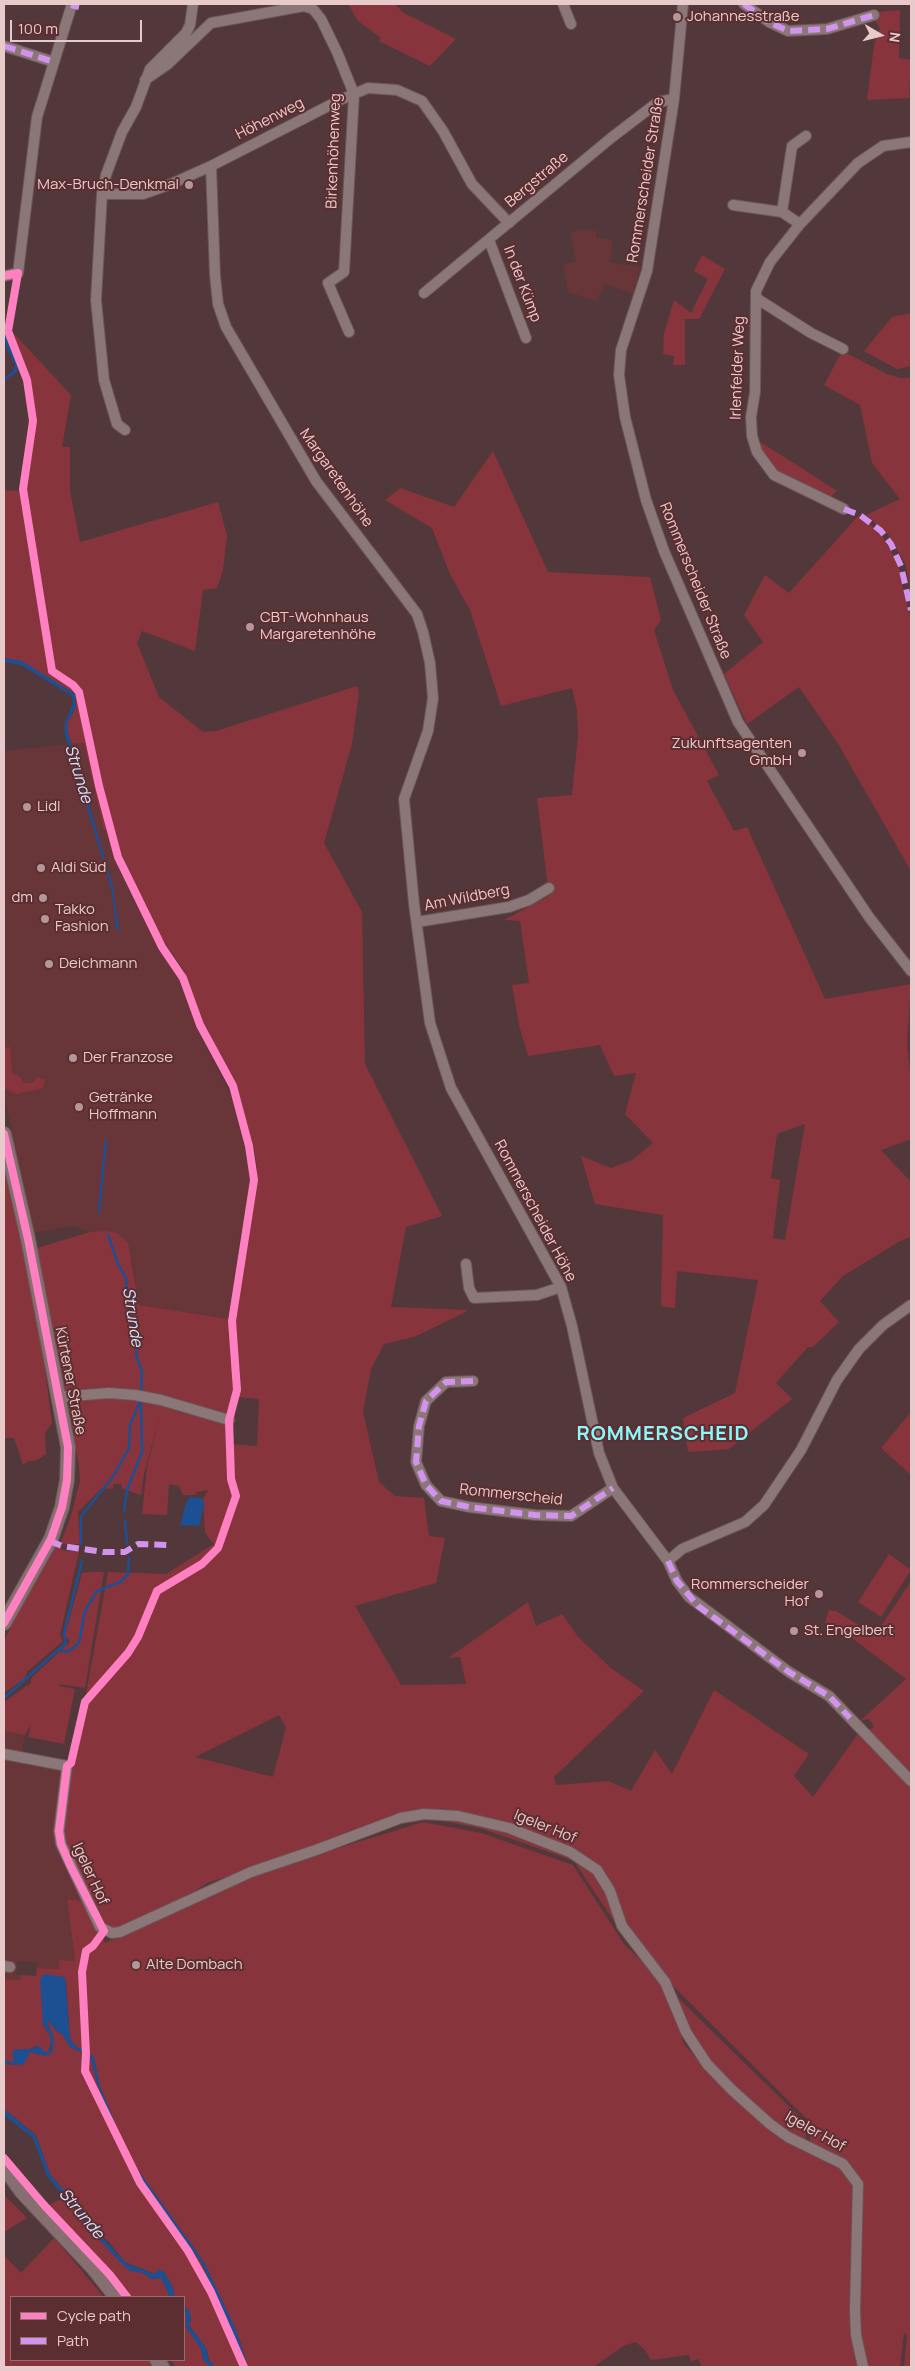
<!DOCTYPE html>
<meta charset="utf-8">
<style>
body{margin:0}
#map{position:relative;width:915px;height:2371px;overflow:hidden;background:#52383a;font-family:Manrope,sans-serif}
canvas{display:block}
.frame{position:absolute;inset:0;border:5px solid #e8caca;pointer-events:none}
.legend{position:absolute;left:10px;top:2296px;width:175px;height:65px;box-sizing:border-box;background:#5c2e31;border:1px solid #946c6e;margin:0;padding:6px 9px;list-style:none;font-size:15px;color:#e8caca}
.legend li{display:flex;align-items:center;gap:10px;height:25px}
.legend b{width:25px;border:1px solid #946c6e}
.north{position:absolute;left:855px;top:10px;width:50px;height:50px;-webkit-text-stroke:4px #5c2e31;paint-order:stroke;rotate:98deg;font-size:14px;font-weight:700;line-height:20px;text-align:center;color:#e8caca}
.north::after{content:'';display:block;margin:auto;width:18px;height:22px;background:#e8caca;clip-path:polygon(50% 0,100% 100%,50% 72%,0 100%)}
.scale{position:absolute;left:10px;top:20px;width:132px;height:22px;box-sizing:border-box;border:2px solid #e8caca;border-top:0;padding-left:6px;font-size:15px;line-height:18px;white-space:nowrap;color:#e8caca;-webkit-text-stroke:4px #5c2e31;paint-order:stroke}
</style>
<div id="map">
<canvas width="915" height="2371"></canvas>
<div class="frame"></div>
<ul class="legend">
<li><b style="height:6px;background:#ff80c0"></b>Cycle path</li>
<li><b style="height:6px;background:#d193ec"></b>Path</li>
</ul>
<div class="north">N</div>
<div class="scale">100 m</div>
</div>
<script>
const ctx = document.querySelector('canvas').getContext('2d');
ctx.lineJoin = 'round';
function paint(path, color) { ctx.fillStyle = color; ctx.fill(path, 'evenodd'); }
const shape = rows => new Path2D(rows.map(r => 'M' + r).join(''));
function strokePath(path, color, width, dash) { ctx.strokeStyle = color; ctx.lineWidth = width; ctx.lineCap = dash ? 'butt' : 'round'; ctx.setLineDash(dash || []); ctx.stroke(path); }
function label(font, color, halo, rows, align = 'center') {
  ctx.font = font + ' Manrope,sans-serif'; ctx.lineWidth = 4; ctx.setLineDash([]); ctx.textBaseline = 'middle'; ctx.strokeStyle = halo; ctx.fillStyle = color; for (const [text, x, y, turn = 0] of rows) {
    ctx.save(); ctx.translate(x, y); ctx.rotate((+turn || 0) * Math.PI / 180); ctx.textAlign = isNaN(turn) ? turn : align; if (halo) ctx.strokeText(text, 0, 0); ctx.fillText(text, 0, 0); ctx.restore();
  }
}
paint(shape([
 [584,229,596,231,596,238,613,240,610,262,640,267,633,294,604,284,597,302,568,292,563,265,576,262,570,232],
 [84,743,104,830,109,829,139,910,169,950,182,972,202,1038,235,1104,247,1149,254,1149,257,1168,239,1242,230,1319,139,1305,132,1261,105,1231,90,1232,73,1226,33,1233,4,1094,4,751,68,744,109,880,119,930,113,886,72,744],
 [4,1731,25,1735,22,1752,70,1762,57,1834,86,1903,67,1899,75,1962,59,1961,60,1969,37,1968,38,1962,18,1961,16,1974,21,1975,20,1980,4,1979]
]), '#683538');
paint(shape([
 [348,4,395,4,404,13,456,39,430,66,379,41,381,38,358,21],
 [900,10,899,58,911,60,909,98,867,100,874,45,880,28,872,16,879,12],
 [702,255,725,269,699,319,685,319,685,365,673,365,674,356,663,354,664,333,674,300,691,313,708,279,694,271],
 [911,313,911,366,897,369,864,351,892,317],
 [6,325,71,395,62,447,70,447,70,491,80,542,218,502,227,536,223,570,217,588,203,590,195,651,142,631,137,643,159,697,203,732,216,731,357,686,359,693,352,744,324,843,362,912,365,1064,442,1216,406,1227,391,1307,467,1310,466,1312,414,1337,384,1344,371,1369,363,1412,379,1482,395,1496,424,1498,429,1536,445,1538,436,1583,355,1606,401,1685,466,1684,460,1657,448,1658,528,1602,536,1626,562,1614,579,1638,611,1668,644,1691,554,1777,556,1785,608,1781,631,1791,655,1750,672,1774,714,1690,809,1754,794,1776,813,1797,860,1731,911,1783,911,2367,904,2367,907,2335,904,2333,900,2367,865,2367,860,2349,860,2180,810,2146,810,2122,668,1981,630,1937,614,1890,602,1869,569,1854,601,1876,627,1941,574,1861,483,1829,406,1813,308,1850,207,1883,175,1904,120,1930,104,1928,61,1833,108,1572,166,1574,214,1544,205,1533,203,1499,208,1490,197,1492,195,1495,183,1495,179,1486,169,1484,167,1515,142,1514,147,1467,161,1412,144,1474,141,1495,122,1488,121,1484,113,1484,113,1489,102,1488,78,1512,80,1544,62,1544,61,1542,71,1516,80,1481,79,1465,37,1248,90,1232,105,1231,117,1233,128,1243,139,1305,229,1319,257,1168,254,1149,249,1149,237,1103,204,1037,207,1031,201,1027,184,971,151,922,111,829,104,830,84,743,72,744,68,733,67,724,76,707,75,694,22,662,4,658,4,490,21,491,38,587,48,661,42,585,24,488,33,429,33,408,30,382,24,366,18,367,9,346,4,332,4,326],
 [237,1397,259,1399,257,1446,232,1444],
 [279,1715,286,1727,273,1777,195,1757],
 [842,351,887,374,900,378,911,378,911,591,905,563,888,534,866,515,900,499,872,463,860,405,824,385],
 [757,440,792,462,837,491,829,498,774,472,764,457],
 [493,451,548,572,650,577,661,620,654,630,673,690,719,775,707,781,734,831,747,827,825,999,911,984,907,1042,911,1082,911,1139,881,1150,911,1182,911,1237,900,1241,843,1276,820,1301,839,1322,813,1347,808,1347,776,1383,792,1399,729,1449,688,1452,683,1418,735,1393,758,1280,677,1271,675,1308,661,1306,663,1215,595,1204,581,1156,611,1168,632,1160,653,1143,625,1114,636,1073,614,1076,600,1045,528,1056,519,1025,512,985,529,983,520,921,504,920,549,896,537,798,572,795,578,736,577,710,572,688,501,706,470,610,450,574,432,528,385,500,400,488,454,507],
 [805,1124,785,1240,773,1238,780,1180,771,1178,777,1134],
 [858,516,879,531,892,553,900,571,903,589,911,620,911,871,837,742,799,687,747,724,724,674,763,642,744,615,765,575,789,593],
 [4,1045,4,1048,10,1047,12,1073,20,1077,24,1083,33,1083,37,1077,45,1080,43,1088,17,1094,4,1088],
 [4,1157,37,1309,52,1423,45,1433,46,1454,37,1460,26,1462,23,1465,14,1438,4,1438],
 [911,1412,911,1475,881,1448],
 [51,1545,66,1551,79,1551,60,1635,63,1641,28,1671,24,1679,4,1693,4,1641],
 [889,1554,911,1570,881,1617,858,1602],
 [93,1572,104,1572,85,1688,60,1684,59,1686,75,1689,64,1744,28,1737,31,1723,25,1735,4,1731,4,1702,31,1683,31,1678,70,1642,65,1635,82,1573],
 [911,1581,911,1778,868,1730,874,1727,869,1719,860,1721,906,1679,844,1632,825,1623,829,1610,836,1611,875,1635],
 [423,1822,481,1833,573,1865,624,1944,664,1983,684,2044,729,2095,778,2136,839,2166,855,2186,860,2367,701,2367,699,2359,691,2361,689,2355,651,2360,645,2350,636,2342,625,2345,593,2367,248,2367,240,2341,204,2262,140,2173,124,2145,100,2086,93,2057,74,2045,70,2038,66,1980,43,2025,52,2039,48,2052,43,2052,42,2048,36,2046,30,2049,14,2050,13,2063,4,2061,4,1979,20,1980,21,1975,36,1976,37,1968,59,1969,59,1960,75,1961,67,1899,86,1902,59,1855,59,1838,105,1943,177,1908,257,1873],
 [674,1994,806,2123,806,2143,791,2138,734,2089,690,2039],
 [47,2021,53,2024,55,2030,63,2035,70,2047,90,2056,96,2080,122,2147,142,2182,201,2262,233,2333,246,2367,214,2367,212,2363,210,2362,206,2348,189,2325,191,2319,188,2309,184,2306,184,2297,174,2297,173,2288,164,2272,155,2274,125,2262,109,2242,98,2233,85,2215,82,2207,73,2202,50,2174,36,2135,4,2109,4,2067,6,2063,13,2065,22,2063,30,2052,46,2056,53,2052,51,2033],
 [4,2195,27,2218,4,2232],
 [65,2197,69,2203,77,2207,82,2220,90,2230,131,2271,141,2272,152,2279,161,2278,170,2297,130,2297,111,2272,49,2205],
 [54,2238,104,2297,11,2297,11,2360,148,2360,152,2367,4,2367,4,2255,21,2273],
 [184,2309,186,2313,186,2327,201,2349,204,2362,208,2364,210,2367,176,2367,171,2360,184,2360]
]), '#88343d');
paint(shape([
 [4,332,18,367,17,372,4,381,4,378,13,371,15,365,6,347],
 [4,658,22,661,75,694,76,707,67,724,68,733,113,886,119,930,116,930,113,899,109,880,65,735,64,726,73,703,72,696,21,665,4,662],
 [190,1497,203,1499,204,1505,199,1526,180,1525,186,1503],
 [44,1974,65,1977,70,2038,74,2045,94,2057,100,2086,124,2145,140,2173,204,2262,236,2330,248,2367,246,2367,233,2333,201,2262,142,2182,122,2147,96,2080,90,2056,70,2047,63,2035,55,2030,50,2022,47,2021,54,2038,53,2052,46,2056,30,2052,24,2064,13,2065,8,2063,4,2067,5,2060,13,2063,13,2050,30,2049,39,2046,46,2053,51,2049,50,2035,43,2025,40,1980],
 [4,2109,36,2136,50,2174,73,2202,82,2207,85,2215,98,2233,127,2264,155,2274,159,2269,164,2272,173,2288,174,2297,170,2297,161,2278,152,2279,143,2273,131,2271,125,2267,90,2230,82,2220,77,2207,69,2203,47,2176,33,2138,4,2115],
 [184,2306,188,2309,191,2316,189,2325,206,2348,209,2362,212,2362,214,2367,210,2367,208,2364,204,2362,201,2349,186,2327,186,2313]
]), '#1d4f93');
strokePath(shape([
 [99,1212,106,1140],
 [108,1235,118,1264,126,1278,128,1309,138,1341,136,1355,142,1371,141,1394],
 [124,1511,127,1490,142,1452,141,1405],
 [125,1520,127,1544],
 [81,1544,81,1516,113,1477,129,1448,130,1425,141,1399],
 [58,1650,68,1652,79,1643,85,1611,97,1591,120,1582,128,1574,129,1558],
 [4,1698,66,1643,64,1634,82,1561]
]), '#1d4f93', 2.5);
const street = shape([
 [563,4,571,24],
 [683,4,674,99,647,271,621,350,619,375,625,417,646,500,664,551,738,722,869,917,911,971],
 [744,4,769,22,788,31,827,29,874,15],
 [4,46,54,62],
 [145,80,168,64,211,23,304,6,313,9,321,19,337,52,354,94,344,272,328,283,349,332],
 [211,166,215,275,218,304,226,327,316,481,417,614,423,632,430,663,433,698,428,731,404,799,414,904,430,1023,451,1088,561,1287,572,1326,599,1453,613,1488,668,1561,677,1581,689,1597,789,1672,829,1696,911,1781],
 [102,194,143,194,171,184,211,166,340,100,368,88,397,90,422,101,443,131,472,184,509,223],
 [733,205,782,212],
 [800,224,782,212,792,146,806,136],
 [489,240,526,338],
 [4,276,18,273,37,117,72,4],
 [424,293,611,138,658,102,674,99],
 [756,298,811,333,843,349],
 [125,430,117,424,104,380,96,300,102,194,106,175,122,132,136,107,150,69,186,33,190,25,193,4],
 [844,509,774,475,757,452,752,436,751,417,755,392,756,291,770,262,800,224,858,163,883,146,911,142],
 [417,922,509,907,529,900,549,888],
 [466,1264,469,1288,474,1298,537,1295,561,1287],
 [473,1381,446,1382,426,1401,419,1426,416,1462,426,1485,441,1501,469,1507,535,1515,571,1516,613,1488],
 [59,1397,109,1393,135,1395,161,1400,229,1420],
 [668,1561,682,1549,745,1522,764,1505,801,1450,837,1380,859,1349,883,1325,911,1305],
 [4,1754,67,1766,59,1831,61,1844,100,1927,112,1933,120,1932,251,1872,316,1850,401,1818,424,1814,458,1816,509,1828,570,1852,597,1870,610,1891,622,1926,665,1982,686,2032,707,2064,732,2090,770,2124,788,2137,843,2164,858,2184,855,2311,856,2335,863,2367],
 [4,1966,10,1967]
]);
const secondary = shape([
 [4,1134,28,1239,68,1447,67,1480,62,1507,51,1539,4,1623],
 [4,2167,22,2192,94,2269,116,2297],
 [157,2360,162,2367]
]);
strokePath(street, '#6c5557', 12);
strokePath(secondary, '#6c5557', 16);
strokePath(street, '#8b7777', 10);
strokePath(secondary, '#876f71', 14);
strokePath(shape([
 [744,4,769,22,788,31,827,29,874,15],
 [71,5,79,7],
 [4,46,54,62],
 [844,509,860,515,881,531,891,544,901,566,911,610],
 [473,1381,446,1382,426,1401,419,1426,416,1462,426,1485,441,1501,469,1507,535,1515,571,1516,613,1488],
 [50,1541,62,1546,103,1552,125,1552,138,1544,168,1545],
 [668,1561,677,1581,698,1606,789,1672,829,1696,850,1718]
]), '#d193ec', 6, [12, 6]);
strokePath(shape([
 [4,276,18,273,8,331,27,380,33,421,23,489,52,671,73,685,79,692,99,786,118,857,162,947,183,978,200,1025,233,1086,249,1146,254,1180,232,1321,237,1390,229,1420,231,1479,236,1496,218,1548,202,1564,157,1591,138,1637,128,1653,85,1702,71,1763,67,1766,59,1831,61,1844,71,1867,104,1931,93,1946,86,1951,82,1972,86,2054,85,2071,140,2183,188,2251,211,2292,244,2367],
 [4,1134,28,1239,68,1447,67,1480,62,1507,51,1539,4,1623],
 [4,2158,44,2205,110,2275,127,2297]
]), '#ff80c0', 8);
for (const [x, y, r, color] of [
 [677,17,5,"#b49798"],
 [189,185,5,"#b49798"],
 [250,627,5,"#b49798"],
 [802,753,5,"#b49798"],
 [27,807,5,"#b49798"],
 [41,868,5,"#b49798"],
 [43,898,5,"#b49798"],
 [45,919,5,"#b49798"],
 [49,964,5,"#b49798"],
 [73,1058,5,"#b49798"],
 [79,1107,5,"#b49798"],
 [819,1594,5,"#b49798"],
 [794,1631,5,"#b49798"],
 [136,1965,5,"#b49798"]
]) { const dot = new Path2D(); dot.arc(x, y, r, 0, 2 * Math.PI); ctx.fillStyle = color; ctx.fill(dot); strokePath(dot, '#5c2e31', 2); }
label('15px', '#e8caca', '#5c2e31', [
 ["Johannesstraße",687,17],
 ["Max-Bruch-Denkmal",179,185,"right"],
 ["CBT-Wohnhaus",260,618],
 ["Margaretenhöhe",260,635],
 ["Zukunftsagenten",792,744,"right"],
 ["GmbH",792,761,"right"],
 ["Lidl",37,807],
 ["Aldi Süd",51,868],
 ["dm",33,898,"right"],
 ["Takko",55,910],
 ["Fashion",55,927],
 ["Deichmann",59,964],
 ["Der Franzose",83,1058],
 ["Getränke",89,1098],
 ["Hoffmann",89,1115],
 ["Rommerscheider",809,1585,"right"],
 ["Hof",809,1602,"right"],
 ["St. Engelbert",804,1631],
 ["Alte Dombach",146,1965]
], 'left');
label('15px', '#e8caca', '#5c2e31', [
 ["Höhenweg",270,119,-27],
 ["Birkenhöhenweg",334,151,-88],
 ["Bergstraße",537,180,-40],
 ["Rommerscheider Straße",646,180,-81],
 ["In der Kümp",522,284,69],
 ["Irlenfelder Weg",738,368,-88],
 ["Margaretenhöhe",336,478,55],
 ["Rommerscheider Straße",695,581,68],
 ["Am Wildberg",467,898,-11],
 ["Rommerscheider Höhe",535,1211,62],
 ["Kürtener Straße",70,1381,79],
 ["Rommerscheid",511,1495,6],
 ["Igeler Hof",545,1827,22],
 ["Igeler Hof",90,1874,65],
 ["Igeler Hof",815,2132,29]
]);
label('italic 16px', '#d1e3fc', '#5c2e31', [
 ["Strunde",78,774,73],
 ["Strunde",132,1317,81],
 ["Strunde",81,2214,50]
]);
ctx.letterSpacing = '1px';
label('bold 20px', '#8cf8fa', '#5c2e31', [
 ["ROMMERSCHEID",663,1434]
]);
ctx.letterSpacing = '0px';
</script>
